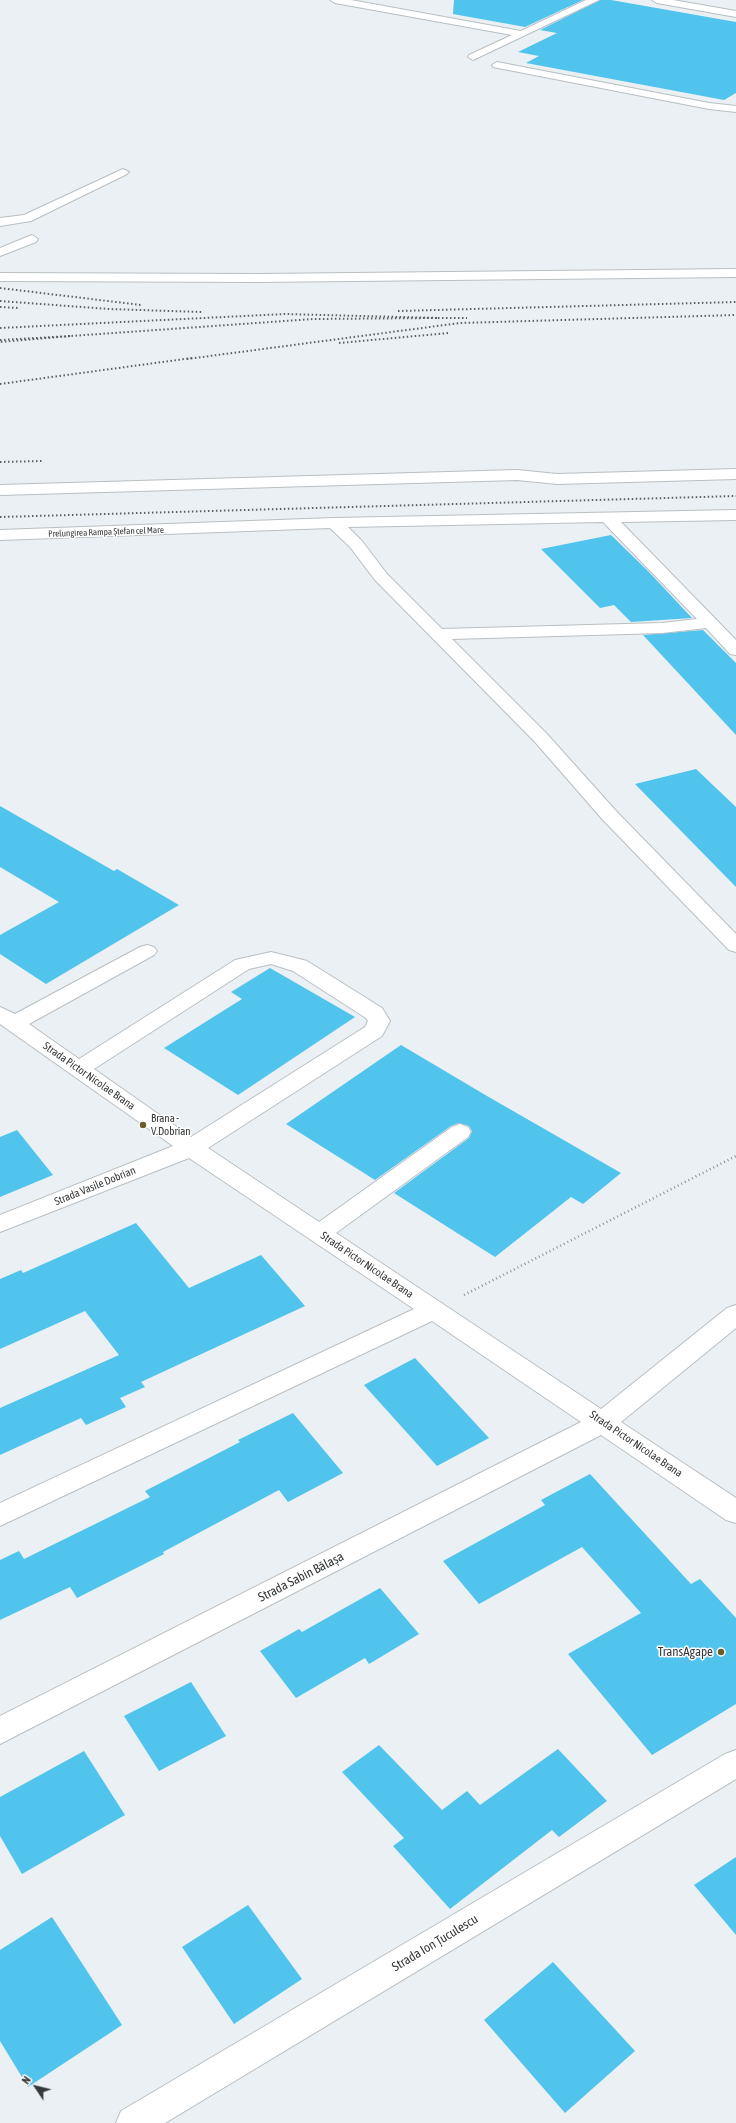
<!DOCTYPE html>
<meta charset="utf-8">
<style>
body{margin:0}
#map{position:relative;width:736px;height:2123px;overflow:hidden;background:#eaf0f3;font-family:"Asap Condensed",sans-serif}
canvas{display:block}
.north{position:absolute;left:16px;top:2067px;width:40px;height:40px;-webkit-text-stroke:3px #fff;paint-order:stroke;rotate:305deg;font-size:11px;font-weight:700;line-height:16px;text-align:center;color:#363839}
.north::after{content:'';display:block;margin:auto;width:14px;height:18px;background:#363839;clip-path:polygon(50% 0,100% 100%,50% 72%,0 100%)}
</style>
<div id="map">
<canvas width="736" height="2123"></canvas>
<div class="north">N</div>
</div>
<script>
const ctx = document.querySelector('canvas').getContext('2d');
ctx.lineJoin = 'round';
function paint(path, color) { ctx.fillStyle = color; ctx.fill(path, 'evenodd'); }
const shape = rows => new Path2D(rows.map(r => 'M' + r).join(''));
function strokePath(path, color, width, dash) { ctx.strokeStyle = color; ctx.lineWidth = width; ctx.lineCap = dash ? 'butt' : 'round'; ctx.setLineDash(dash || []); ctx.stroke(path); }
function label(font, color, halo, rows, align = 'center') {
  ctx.font = font + ' "Asap Condensed",sans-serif'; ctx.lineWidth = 3; ctx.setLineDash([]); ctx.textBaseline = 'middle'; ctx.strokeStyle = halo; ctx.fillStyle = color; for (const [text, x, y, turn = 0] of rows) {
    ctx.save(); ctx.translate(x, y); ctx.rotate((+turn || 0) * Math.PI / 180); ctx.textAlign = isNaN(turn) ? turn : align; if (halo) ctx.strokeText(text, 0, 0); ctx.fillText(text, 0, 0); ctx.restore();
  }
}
paint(shape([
 [454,0,583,0,525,27,453,14],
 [600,0,611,0,736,22,736,93,724,100,526,63,539,56,518,52,557,33,540,30],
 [611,535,648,571,692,618,631,622,614,605,600,608,541,549],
 [703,630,736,663,736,735,643,635],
 [696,769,736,807,736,887,635,784],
 [0,806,114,871,117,869,179,905,46,984,0,954,0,935,59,902,0,867],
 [270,968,355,1017,238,1095,164,1048,242,999,231,992],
 [401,1045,487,1096,621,1173,583,1204,571,1197,495,1257,394,1193,469,1138,472,1131,469,1126,459,1123,451,1126,375,1180,286,1124],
 [17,1130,53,1175,0,1197,0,1137],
 [136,1223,189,1288,261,1255,305,1306,141,1382,145,1387,120,1398,126,1407,86,1425,81,1418,0,1455,0,1408,119,1355,85,1311,0,1349,0,1279,21,1270,23,1273],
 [415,1358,489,1438,437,1466,364,1385],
 [293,1413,343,1473,288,1502,279,1490,163,1552,164,1554,77,1598,70,1587,0,1620,0,1560,19,1551,24,1559,150,1497,145,1491,240,1442,238,1440],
 [590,1474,691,1584,700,1579,736,1618,736,1704,652,1755,568,1654,641,1613,582,1547,479,1604,443,1561,545,1505,541,1500],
 [380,1588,419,1634,369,1664,365,1658,296,1698,260,1651,299,1629,302,1632],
 [191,1682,226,1736,159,1771,124,1716],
 [379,1745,442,1810,467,1791,480,1805,558,1749,607,1801,559,1837,552,1830,450,1909,393,1846,404,1838,342,1772],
 [84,1751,125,1815,22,1874,0,1836,0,1797],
 [736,1857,736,1935,694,1885],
 [248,1905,302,1979,234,2024,182,1947],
 [52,1917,122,2025,28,2087,0,2041,0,1950],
 [553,1962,635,2051,565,2113,484,2020]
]), '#51c4ed');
const minor = shape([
 [330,0,351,0,521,31,586,0,599,0,473,60,468,57,469,55,512,35,335,3,330,0],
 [652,0,673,0,736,11,736,17,657,3,652,0],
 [497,62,709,103,736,106,736,112,709,109,493,67,492,65,497,62],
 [123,169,129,172,127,174,31,221,0,226,0,218,24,215,123,169],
 [32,235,38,239,36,242,0,256,0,248,32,235],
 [736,269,736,277,257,282,0,281,0,273,257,274,736,269],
 [736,469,736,479,557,484,517,480,0,495,0,485,517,470,557,474,736,469],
 [736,510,736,520,621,522,736,640,736,655,730,654,706,628,662,633,452,639,547,734,617,812,736,934,736,952,729,950,603,820,535,742,375,580,350,547,330,528,0,540,0,530,334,518,736,510],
 [603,522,697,619,662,623,442,629,387,574,362,541,348,527,603,522],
 [147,945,154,947,157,951,154,955,29,1024,79,1059,235,960,271,952,307,961,382,1008,390,1021,382,1036,208,1148,319,1222,452,1127,460,1124,468,1127,471,1132,468,1137,336,1233,601,1409,727,1308,736,1305,736,1328,621,1422,736,1498,736,1523,726,1520,601,1435,0,1744,0,1716,581,1422,432,1321,0,1526,0,1503,414,1309,189,1158,0,1232,0,1215,173,1146,0,1024,0,1007,15,1014,140,947,147,945],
 [271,964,293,971,366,1018,368,1021,365,1027,191,1137,94,1069,249,969,271,964],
 [736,1750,736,1779,165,2123,116,2123,121,2111,725,1754,736,1750]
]);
strokePath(minor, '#b9bfc2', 2);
strokePath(shape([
 [464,1295,736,1156]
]), '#919597', 2.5, [1, 3]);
paint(minor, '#fff');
strokePath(shape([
 [0,288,141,305],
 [0,301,109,309,202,312],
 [0,307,19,308],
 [398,311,736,302],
 [438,318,467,318],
 [0,328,285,314,438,318,313,319,71,336],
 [0,340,71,336,0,342],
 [339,343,449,333],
 [187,359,460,323,736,315],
 [0,384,192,358],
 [0,462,42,461],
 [0,517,736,496]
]), '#5d5f61', 2, [1.5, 2.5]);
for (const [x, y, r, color] of [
 [143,1125,4,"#6a5d2a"],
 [721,1652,4,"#6a5d2a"]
]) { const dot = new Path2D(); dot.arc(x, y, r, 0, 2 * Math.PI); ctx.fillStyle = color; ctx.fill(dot); strokePath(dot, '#fff', 1.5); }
label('9px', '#363839', '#fff', [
 ["Prelungirea Rampa Ștefan cel Mare",106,532,-2]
]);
label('11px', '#363839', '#fff', [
 ["Strada Pictor Nicolae Brana",89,1076,35],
 ["Strada Vasile Dobrian",95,1186,-22],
 ["Strada Pictor Nicolae Brana",367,1265,34],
 ["Strada Pictor Nicolae Brana",636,1444,34]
]);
label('11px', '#363839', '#fff', [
 ["Brana -",151,1119],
 ["V.Dobrian",151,1132]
], 'left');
label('13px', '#363839', '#fff', [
 ["Strada Sabin Bălașa",301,1577,-27],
 ["Strada Ion Țuculescu",435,1943,-31]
]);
label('13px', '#363839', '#fff', [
 ["TransAgape",713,1652]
], 'right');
</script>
